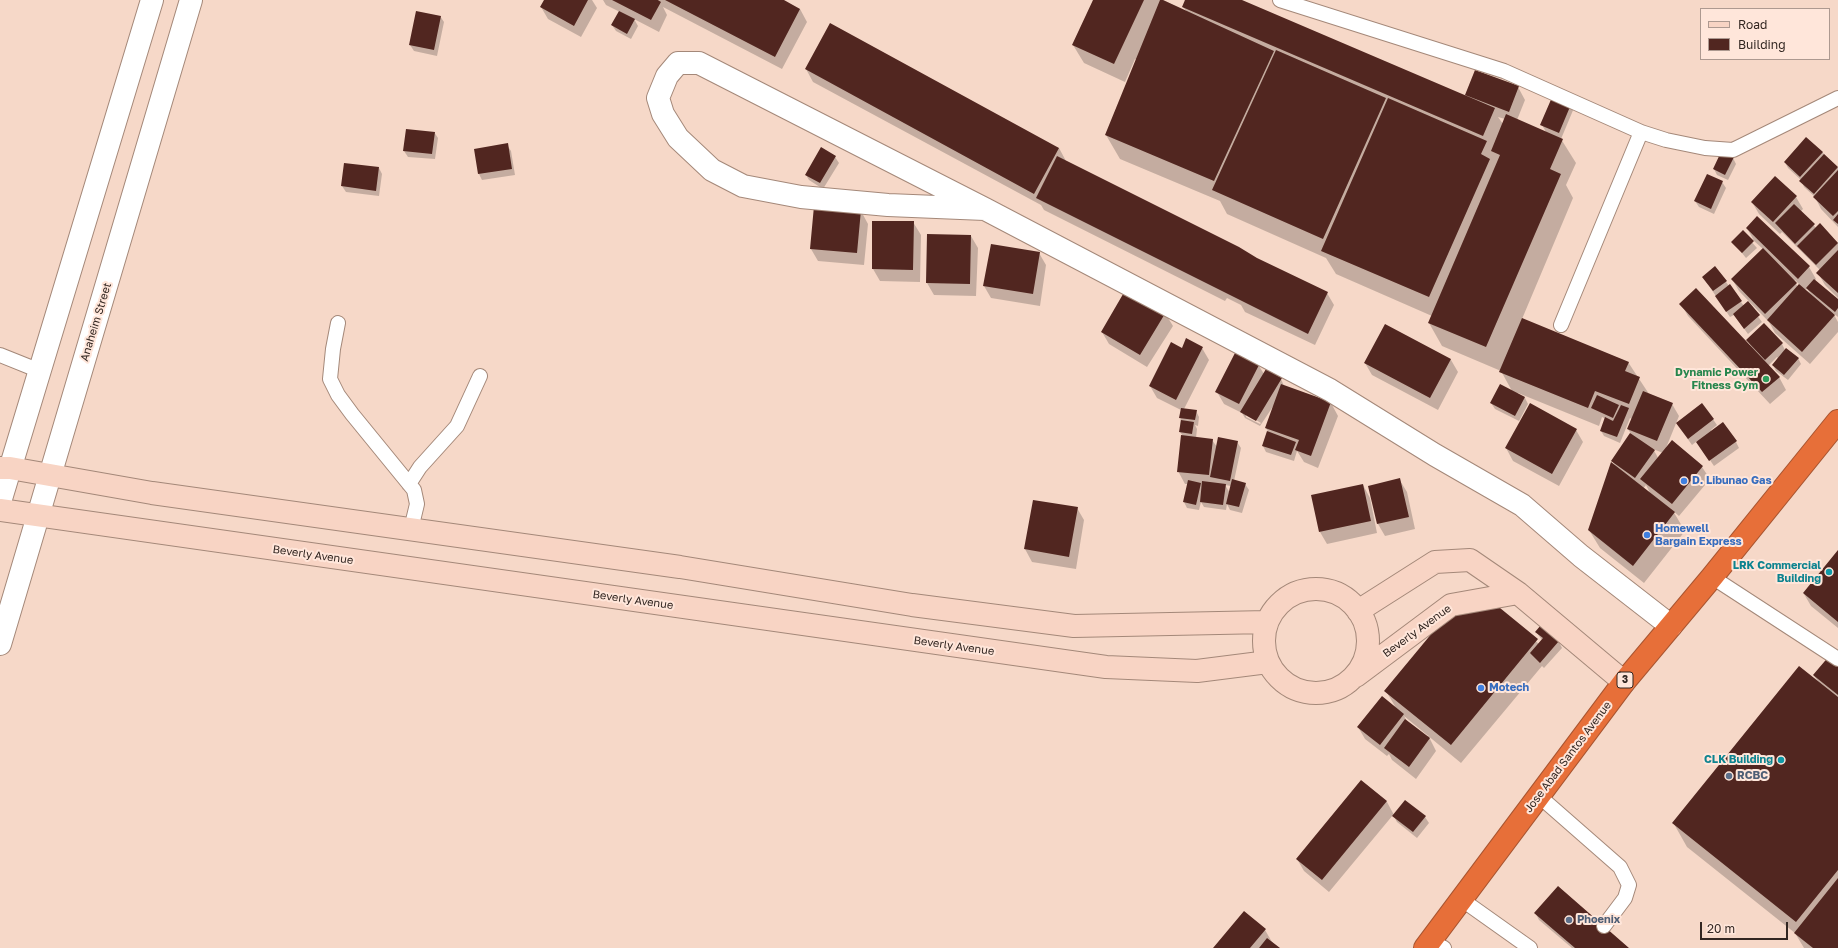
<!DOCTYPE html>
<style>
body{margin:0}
#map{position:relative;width:1838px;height:948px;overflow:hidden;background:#f6d8c8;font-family:"Golos Text",sans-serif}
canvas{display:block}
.legend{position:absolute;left:1700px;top:8px;width:130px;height:52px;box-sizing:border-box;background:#ffe6da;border:1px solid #ad9990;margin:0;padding:5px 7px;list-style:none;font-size:12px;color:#322621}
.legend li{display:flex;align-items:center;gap:8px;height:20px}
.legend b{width:20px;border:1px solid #ad9990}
.scale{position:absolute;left:1700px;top:922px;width:88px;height:18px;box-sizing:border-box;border:2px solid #322621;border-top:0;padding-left:5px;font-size:12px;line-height:14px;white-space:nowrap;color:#322621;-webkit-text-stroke:3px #ffe6da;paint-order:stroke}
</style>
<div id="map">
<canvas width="1838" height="948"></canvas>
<ul class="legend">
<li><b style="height:5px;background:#f8d4c4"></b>Road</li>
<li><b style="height:11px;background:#512620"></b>Building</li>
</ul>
<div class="scale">20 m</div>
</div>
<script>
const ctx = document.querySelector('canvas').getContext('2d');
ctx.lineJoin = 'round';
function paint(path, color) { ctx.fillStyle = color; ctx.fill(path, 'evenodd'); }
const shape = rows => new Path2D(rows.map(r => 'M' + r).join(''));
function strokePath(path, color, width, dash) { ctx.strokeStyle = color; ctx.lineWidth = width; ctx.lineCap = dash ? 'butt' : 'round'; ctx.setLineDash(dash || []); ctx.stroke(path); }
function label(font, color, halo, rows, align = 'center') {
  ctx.font = font + ' "Golos Text",sans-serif'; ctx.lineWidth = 4; ctx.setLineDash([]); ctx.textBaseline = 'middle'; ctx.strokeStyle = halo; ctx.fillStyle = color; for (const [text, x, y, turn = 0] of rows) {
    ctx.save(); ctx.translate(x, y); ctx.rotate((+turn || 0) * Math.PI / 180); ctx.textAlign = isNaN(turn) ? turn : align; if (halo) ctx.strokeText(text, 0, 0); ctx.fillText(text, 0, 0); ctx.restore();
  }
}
paint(shape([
 [545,0,592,0,597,8,581,37,548,19,541,7],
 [603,0,656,0,660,3,659,0,782,0,800,9,807,22,782,69,663,7,667,15,659,32,634,19,638,26,631,39,616,31,612,25,620,12,606,5],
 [1094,0,1163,0,1187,12,1183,7,1186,1,1184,0,1240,0,1468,98,1466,95,1518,87,1525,100,1517,120,1546,132,1542,125,1554,96,1574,108,1561,139,1576,163,1566,185,1573,198,1522,319,1628,362,1649,394,1672,404,1679,416,1666,448,1672,442,1702,467,1710,479,1679,516,1673,511,1685,531,1644,583,1600,548,1589,530,1616,467,1612,461,1631,434,1628,429,1632,419,1630,418,1620,443,1604,436,1601,431,1606,419,1602,417,1599,426,1518,393,1517,394,1525,398,1528,404,1519,421,1495,409,1491,403,1512,391,1501,371,1442,346,1429,323,1432,316,1336,274,1326,258,1227,214,1220,201,1120,159,1106,135,1137,60,1135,59,1125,82,1084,63,1073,45],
 [1498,117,1505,119,1503,124],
 [1653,449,1663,453,1658,458,1656,454],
 [1646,485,1651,495,1643,489],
 [440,16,444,22,437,56,414,51,410,45],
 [806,69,1059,148,1066,161,1256,259,1327,293,1334,305,1315,345,1245,312,1241,305,1227,298,1225,301,1044,210,1041,205,813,82],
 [434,132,438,138,435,159,408,157,404,151],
 [507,145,511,151,515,175,482,180,479,174,475,150],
 [1822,152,1838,168,1838,227,1821,209,1815,197,1804,187,1801,180,1788,168,1785,162],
 [835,157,839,163,823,189,809,180,806,175],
 [1733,158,1736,164,1728,180,1717,175,1714,169],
 [379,168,382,174,379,196,346,192,342,186],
 [1722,182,1726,188,1714,214,1699,207,1695,201],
 [1796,197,1803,209,1801,211,1816,228,1820,225,1838,243,1838,298,1825,285,1818,273,1820,270,1782,232,1780,234,1759,214,1752,202],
 [861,211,868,224,864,265,818,261,811,249],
 [1757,218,1809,267,1816,279,1815,281,1838,300,1838,317,1833,313,1838,322,1838,332,1810,364,1775,333,1769,322,1739,291,1732,279,1763,249,1754,241,1747,228],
 [1795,280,1800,285,1798,287,1794,281],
 [1807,289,1811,295,1805,290],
 [913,222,921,235,920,282,880,281,873,269],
 [1743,232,1757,248,1746,258,1733,242],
 [971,236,978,248,976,296,934,295,927,283],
 [1039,253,1046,265,1040,306,991,298,984,286],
 [1703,277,1726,282,1744,306,1748,303,1762,322,1748,334,1734,315,1730,317],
 [1681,304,1751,346,1747,340,1782,344,1785,350,1798,358,1801,364,1788,380,1776,371,1773,365,1778,358,1777,357,1768,366,1779,377,1786,390,1770,404,1688,316],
 [1165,313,1173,326,1147,367,1109,344,1102,332],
 [1386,326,1451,360,1458,372,1438,410,1372,375,1365,363],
 [1202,348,1209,360,1184,409,1196,411,1199,417,1198,426,1195,425,1197,429,1196,438,1212,440,1217,447,1237,442,1241,448,1234,481,1245,484,1249,490,1242,513,1230,510,1227,504,1226,510,1204,507,1201,502,1199,510,1187,508,1184,502,1188,484,1185,484,1178,471,1183,436,1180,432,1181,410,1157,398,1150,386,1182,349],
 [1225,485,1231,486,1230,493],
 [1236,354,1259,366,1264,374,1281,379,1284,386,1331,403,1338,416,1318,468,1304,462,1297,451,1294,461,1266,452,1263,446,1269,433,1266,428,1276,402,1260,426,1245,418,1242,413,1224,404,1217,392],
 [1246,414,1261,423,1260,424,1246,417],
 [1702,404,1717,425,1711,430,1712,432,1736,442,1739,448,1714,466,1697,441,1692,445,1677,424],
 [1576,430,1583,442,1559,486,1513,461,1506,448],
 [1399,479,1407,492,1415,529,1385,536,1378,524,1369,487],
 [1363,485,1370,498,1377,533,1327,544,1320,532],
 [1034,501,1077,508,1084,520,1076,569,1032,562,1025,549],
 [1838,552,1838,628,1811,606,1804,594],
 [1489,600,1539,644,1542,640,1537,633,1541,626,1559,642,1562,648,1544,668,1542,666,1461,763,1404,716,1408,723,1427,737,1428,735,1436,751,1416,779,1392,760,1389,754,1387,756,1365,739,1358,727,1396,708,1386,691],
 [1838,663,1838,948,1804,948,1795,933,1687,847,1674,824,1819,683,1814,676],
 [1362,781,1387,802,1394,815,1425,817,1429,823,1417,838,1397,822,1393,815,1329,892,1304,871,1297,859],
 [1536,914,1628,948,1572,948,1539,920],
 [1265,930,1272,942,1279,948,1215,948]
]), '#0003');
paint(shape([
 [544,0,588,0,574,26,540,7],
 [612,0,658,0,661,2,651,20],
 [665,0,784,0,800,9,775,57],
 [1093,0,1144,0,1114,64,1072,45],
 [1160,0,1163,0,1274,51,1214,181,1105,135],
 [1185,0,1242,0,1495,108,1483,136,1182,7],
 [416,11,441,16,434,50,409,45],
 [619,11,635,19,627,34,611,25],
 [830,23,1059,148,1034,194,805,69],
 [1276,50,1386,98,1323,239,1212,190],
 [1475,70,1519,86,1509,112,1465,95],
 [1553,95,1572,102,1559,133,1540,125],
 [1388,98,1487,141,1481,154,1490,159,1429,297,1321,251],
 [1506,114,1563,139,1550,169,1561,174,1486,347,1428,323,1500,155,1491,151],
 [406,129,435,132,432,154,403,151],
 [1806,137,1823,152,1800,177,1784,162],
 [508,143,512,169,478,174,474,149],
 [821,147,836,156,820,183,805,175],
 [1721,152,1734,157,1725,175,1713,169],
 [1824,154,1838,167,1814,194,1799,181],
 [1057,156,1239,247,1257,258,1328,292,1308,334,1036,198],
 [344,163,379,167,376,191,341,186],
 [1838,170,1838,211,1833,216,1813,197],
 [1707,174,1723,181,1711,209,1694,201],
 [1775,176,1797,196,1773,222,1751,202],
 [1794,204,1815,224,1795,244,1775,223],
 [814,206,861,210,857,253,810,249],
 [1838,214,1838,224,1833,220],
 [1757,216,1810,266,1798,279,1746,228],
 [872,221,914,221,913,270,872,269],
 [1820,223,1838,243,1816,265,1797,246],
 [1743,230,1754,241,1742,253,1731,242],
 [927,234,971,235,970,284,926,283],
 [991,244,1040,252,1033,294,983,286],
 [1763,248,1797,283,1765,314,1731,279],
 [1838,250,1838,293,1816,273],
 [1715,266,1727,281,1713,291,1702,277],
 [1814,279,1838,299,1838,308,1835,312,1806,288],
 [1730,284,1742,301,1726,312,1715,296],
 [1799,284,1835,315,1802,352,1767,320],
 [1696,288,1780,377,1762,392,1679,304],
 [1126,289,1166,312,1140,355,1101,332],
 [1748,301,1760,315,1744,329,1733,314],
 [1522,318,1629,362,1625,371,1640,377,1629,404,1595,391,1588,408,1499,372],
 [1764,323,1783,343,1765,360,1746,340],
 [1385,324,1451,359,1430,398,1364,363],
 [1186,338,1203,347,1176,400,1149,386,1171,342,1182,348],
 [1786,348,1799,358,1784,375,1772,365],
 [1235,353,1259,365,1239,404,1215,392],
 [1266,369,1282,378,1256,421,1240,412],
 [1281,384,1331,402,1311,456,1295,450,1299,440,1265,428],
 [1500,384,1525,397,1515,416,1490,403],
 [1643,391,1673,403,1657,441,1627,429],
 [1597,395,1619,405,1613,418,1591,408],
 [1530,403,1577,429,1552,474,1505,448],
 [1702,403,1714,419,1688,439,1676,423],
 [1621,405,1629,408,1617,437,1600,431,1605,417,1613,421],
 [1181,408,1197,410,1195,420,1179,418],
 [1181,420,1194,422,1192,434,1179,432],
 [1723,422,1737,441,1709,461,1696,442],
 [1267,431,1296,442,1291,455,1262,446],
 [1630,433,1655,450,1635,478,1611,461],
 [1181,435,1213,439,1209,475,1177,472],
 [1218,437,1238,441,1230,481,1210,477],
 [1672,440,1703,466,1672,504,1640,479],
 [1611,462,1675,512,1633,566,1588,530],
 [1400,478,1409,517,1377,524,1368,486],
 [1232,479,1246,483,1239,507,1226,504],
 [1188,480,1201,483,1196,505,1183,502],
 [1202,481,1226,484,1223,505,1200,502],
 [1363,484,1371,521,1319,532,1311,495],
 [1033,500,1078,507,1069,557,1024,549],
 [1838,550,1838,622,1803,593],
 [1489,599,1538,639,1451,745,1384,691,1452,609],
 [1541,625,1559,641,1540,663,1530,653,1543,638,1535,632],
 [1830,655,1838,662,1838,695,1813,675],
 [1799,666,1838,697,1838,870,1796,922,1672,823],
 [1382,696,1404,714,1380,745,1357,727],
 [1405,719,1430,738,1409,767,1384,748],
 [1361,780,1387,801,1322,880,1296,859],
 [1405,800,1426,816,1413,832,1392,816],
 [1838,878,1838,948,1813,948,1794,933],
 [1558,886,1629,948,1575,948,1534,913],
 [1244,911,1266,929,1250,948,1213,948],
 [1267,938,1280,948,1259,948]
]), '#512620');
const lane = shape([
 [1280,0,1504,71,1641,132,1666,140,1705,148,1733,150,1838,98],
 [338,323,333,349,330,379,338,395,352,414,414,490,417,504,411,529],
 [1561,325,1641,132],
 [0,355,40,371],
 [409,484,420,467,457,426,480,376],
 [1712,577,1838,659],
 [1539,796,1620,867,1629,885,1625,898,1604,926],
 [1461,899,1530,948],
 [1430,941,1444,948]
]);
const street = shape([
 [985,209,888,205,801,197,743,186,712,170,678,138,663,114,658,98,667,76,678,63,699,63,985,209,1330,390,1435,455,1522,505,1581,556,1671,626],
 [0,502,152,0],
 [0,644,191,0]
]);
const secondary = shape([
 [0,468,10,468,152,493,680,567,912,605,1074,626,1267,622],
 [0,510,1106,667,1197,671,1268,662],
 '1264 641a52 52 0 1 1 104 0a52 52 0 1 1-104 0Z',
 [1358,611,1435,562,1470,560,1518,593,1624,682],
 [1356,676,1451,605,1518,593]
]);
const highway = shape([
 [1425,948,1624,682,1712,577,1838,421]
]);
strokePath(lane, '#a48879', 16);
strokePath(street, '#a48879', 24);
strokePath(secondary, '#a48879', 24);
strokePath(highway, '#a85531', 24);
strokePath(lane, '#fff', 14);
strokePath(street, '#fff', 22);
strokePath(secondary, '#f8d4c4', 22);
strokePath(highway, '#e76f39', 22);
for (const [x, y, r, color] of [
 [1766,379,4,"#2e9e5b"],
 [1684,481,4,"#3f7fe0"],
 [1647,535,4,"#3f7fe0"],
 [1829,572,4,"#0f9aa8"],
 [1481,688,4,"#3f7fe0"],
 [1781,760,4,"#0f9aa8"],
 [1729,776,4,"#5c6f8a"],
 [1569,920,4,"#5c6f8a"]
]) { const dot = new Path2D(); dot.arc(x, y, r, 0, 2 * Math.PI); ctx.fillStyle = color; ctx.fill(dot); strokePath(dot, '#ffe6da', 1.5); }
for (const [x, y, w] of [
 [1625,680,16]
]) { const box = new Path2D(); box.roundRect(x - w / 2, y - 8, w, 16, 3); ctx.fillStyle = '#ffe6da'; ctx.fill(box); strokePath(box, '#322621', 1); }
label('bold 10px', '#322621', null, [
 ["3",1625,680]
]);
label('11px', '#322621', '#ffe6da', [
 ["Anaheim Street",96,322,-73],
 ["Beverly Avenue",313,555,8],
 ["Beverly Avenue",633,600,8],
 ["Beverly Avenue",1417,631,-36],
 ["Beverly Avenue",954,646,8],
 ["Jose Abad Santos Avenue",1568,757,-53]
]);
label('bold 11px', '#27864d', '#ffe6da', [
 ["Dynamic Power",1758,373],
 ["Fitness Gym",1758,386]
], 'right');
label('bold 11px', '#366cbe', '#ffe6da', [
 ["D. Libunao Gas",1692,481],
 ["Homewell",1655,529],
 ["Bargain Express",1655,542],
 ["Motech",1489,688]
], 'left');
label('bold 11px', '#0d838f', '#ffe6da', [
 ["LRK Commercial",1821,566],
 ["Building",1821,579],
 ["CLK Building",1773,760]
], 'right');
label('bold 11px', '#4e5e75', '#ffe6da', [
 ["RCBC",1737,776],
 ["Phoenix",1577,920]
], 'left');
</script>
